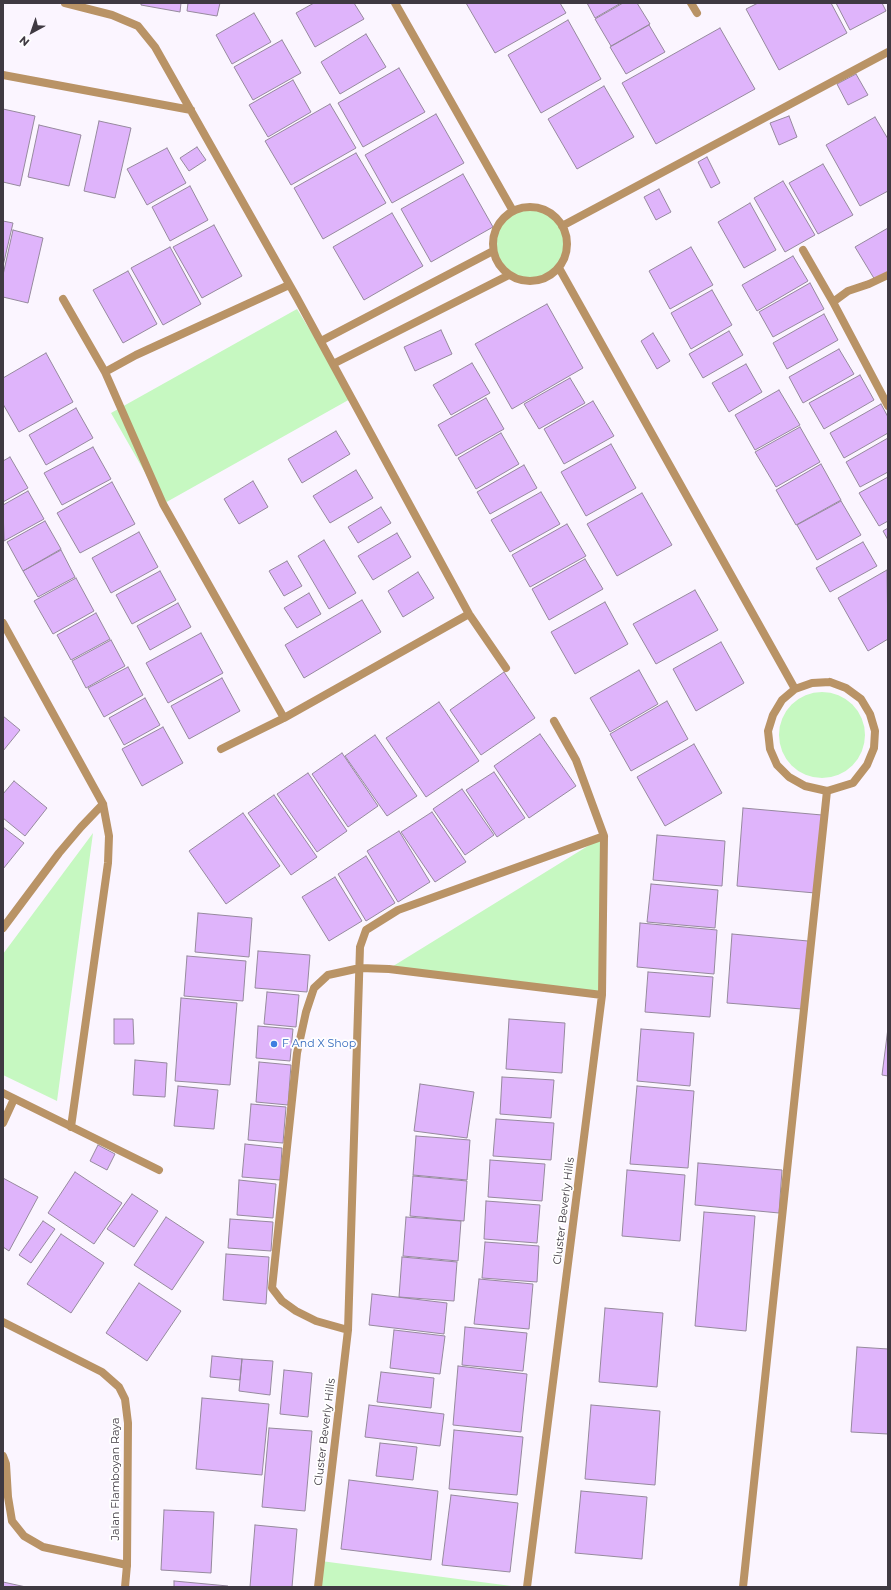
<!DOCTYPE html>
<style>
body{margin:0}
#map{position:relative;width:891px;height:1590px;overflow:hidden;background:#fbf5ff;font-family:Montserrat,sans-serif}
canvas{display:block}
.frame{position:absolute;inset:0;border:4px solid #3f3942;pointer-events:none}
.north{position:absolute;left:12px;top:12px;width:40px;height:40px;-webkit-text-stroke:3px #fff;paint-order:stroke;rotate:220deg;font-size:11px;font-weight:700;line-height:16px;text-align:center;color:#3f3942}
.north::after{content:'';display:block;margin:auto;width:14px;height:18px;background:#3f3942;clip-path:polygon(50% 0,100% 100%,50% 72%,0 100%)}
</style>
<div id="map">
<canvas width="891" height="1590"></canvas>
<div class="frame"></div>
<div class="north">N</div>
</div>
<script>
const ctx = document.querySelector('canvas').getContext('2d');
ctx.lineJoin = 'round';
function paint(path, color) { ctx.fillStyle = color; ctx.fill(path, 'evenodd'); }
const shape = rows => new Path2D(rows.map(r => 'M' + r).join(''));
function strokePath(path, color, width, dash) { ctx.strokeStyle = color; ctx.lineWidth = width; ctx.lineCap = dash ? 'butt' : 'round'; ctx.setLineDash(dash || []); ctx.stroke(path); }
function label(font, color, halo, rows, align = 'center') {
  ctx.font = font + ' Montserrat,sans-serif'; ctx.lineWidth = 3.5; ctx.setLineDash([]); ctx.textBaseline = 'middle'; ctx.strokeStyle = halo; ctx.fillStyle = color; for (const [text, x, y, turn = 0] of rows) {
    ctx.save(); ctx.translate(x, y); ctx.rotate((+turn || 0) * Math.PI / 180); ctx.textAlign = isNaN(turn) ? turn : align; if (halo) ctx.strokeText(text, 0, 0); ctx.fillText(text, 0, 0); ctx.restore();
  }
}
paint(shape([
 '496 244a34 34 0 1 1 68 0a34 34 0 1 1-68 0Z',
 [297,309,352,398,163,504,111,413],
 '779 735a43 43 0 1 1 86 0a43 43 0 1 1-86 0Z',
 [93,833,57,1101,3,1075,3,954],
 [604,836,602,995,390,968],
 [321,1561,519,1587,318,1587]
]), '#c6f8c1');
const building = shape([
 [141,3,181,3,180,12,141,5,141,3],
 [188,3,220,3,217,16,187,11,188,3],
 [314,3,354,3,364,19,315,47,296,13,314,3],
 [466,3,560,3,566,13,495,53,466,3],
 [587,3,621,3,595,18,587,3],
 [623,3,637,3,650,24,611,46,595,19,623,3],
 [758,3,831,3,847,33,779,70,746,9,758,3],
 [836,3,882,3,886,11,850,30,836,3],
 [254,13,271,42,232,64,216,35,254,13],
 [568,20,601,79,541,113,508,55,568,20],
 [649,25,665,52,626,74,610,47,649,25],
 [720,28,755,89,656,144,622,83,720,28],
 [366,34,386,67,340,94,321,62,366,34],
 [282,40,301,73,253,100,234,67,282,40],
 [399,68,425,112,363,147,338,103,399,68],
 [856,74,868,95,848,105,837,84,856,74],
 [293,80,311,112,268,137,249,105,293,80],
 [604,86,634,137,577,169,548,119,604,86],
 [330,104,356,148,291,185,265,141,330,104],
 [3,109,35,116,20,186,3,182,3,109],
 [436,114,464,163,392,203,365,155,436,114],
 [789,116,797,137,779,145,770,123,789,116],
 [875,117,888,139,888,191,860,206,826,145,875,117],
 [99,121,131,128,115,198,84,191,99,121],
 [39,125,81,135,69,186,28,177,39,125],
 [197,147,206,160,189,171,180,158,197,147],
 [167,148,186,183,147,205,127,169,167,148],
 [356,153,386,203,323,239,294,188,356,153],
 [707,157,720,183,711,188,698,162,707,157],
 [823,164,853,215,818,234,789,183,823,164],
 [463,174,493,227,431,262,401,209,463,174],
 [783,181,815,235,785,252,754,198,783,181],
 [190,186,208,220,170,241,152,207,190,186],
 [659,189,671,212,656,220,644,197,659,189],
 [750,203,776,250,744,268,718,222,750,203],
 [392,213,423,266,364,300,333,247,392,213],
 [3,221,13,223,3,266,3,221],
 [214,225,242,276,202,298,173,247,214,225],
 [888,228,888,273,875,280,855,247,888,228],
 [13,230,43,238,28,303,3,297,3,275,13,230],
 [170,247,201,304,163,325,131,268,170,247],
 [691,247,713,285,670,309,649,271,691,247],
 [793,256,808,281,757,311,742,285,793,256],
 [128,271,157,324,123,343,93,290,128,271],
 [810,283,824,309,773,337,759,312,810,283],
 [712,290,732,325,691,349,671,313,712,290],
 [547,304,583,368,512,409,475,344,547,304],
 [824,314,838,340,787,369,773,343,824,314],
 [441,330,452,354,415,371,404,347,441,330],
 [729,331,743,355,703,378,689,354,729,331],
 [653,333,670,361,657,369,641,341,653,333],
 [839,349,854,374,803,403,789,377,839,349],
 [46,353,73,402,19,432,3,404,3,378,46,353],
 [472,363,490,393,451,415,433,385,472,363],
 [746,364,762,392,729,412,712,383,746,364],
 [860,375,874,400,824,429,809,403,860,375],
 [570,378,585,403,539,429,524,404,570,378],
 [779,390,800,425,755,450,735,415,779,390],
 [486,398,504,429,456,456,438,425,486,398],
 [593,401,614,436,564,464,544,429,593,401],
 [881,404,888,417,888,433,844,458,830,433,881,404],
 [76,408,93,438,46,465,29,435,76,408],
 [800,427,820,462,776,487,755,452,800,427],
 [336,431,350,454,302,483,288,459,336,431],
 [501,433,519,464,476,489,458,458,501,433],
 [888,438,888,472,860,487,846,462,888,438],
 [611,444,636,488,586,516,561,472,611,444],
 [93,447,111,479,62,505,44,473,93,447],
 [10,457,28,488,3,502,3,461,10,457],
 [821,464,841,500,796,525,776,490,821,464],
 [524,465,537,488,490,514,477,492,524,465],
 [356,470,373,498,330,523,313,496,356,470],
 [888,477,888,521,879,526,859,493,888,477],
 [253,481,268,507,239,524,224,499,253,481],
 [112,482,135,524,80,553,57,513,112,482],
 [28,491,44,519,4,541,3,505,28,491],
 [541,492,560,524,510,552,491,520,541,492],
 [642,493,672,545,617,576,587,524,642,493],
 [841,501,861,535,817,560,797,525,841,501],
 [381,507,391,523,358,543,348,527,381,507],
 [45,521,61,549,23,571,7,542,45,521],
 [567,524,586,556,530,587,512,555,567,524],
 [888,528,888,540,883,531,888,528],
 [139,532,158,567,111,593,92,558,139,532],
 [397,533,411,557,373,580,358,556,397,533],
 [324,540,356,593,329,609,298,556,324,540],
 [863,542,877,566,830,592,816,568,863,542],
 [61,550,75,577,38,597,23,571,61,550],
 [585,559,603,589,549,620,532,589,585,559],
 [287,561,302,586,284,596,269,571,287,561],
 [887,570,888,639,868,651,838,598,887,570],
 [160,571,176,600,132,624,116,595,160,571],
 [418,572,434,598,403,617,388,591,418,572],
 [76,578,94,611,53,634,34,601,76,578],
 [695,590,718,630,656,664,633,624,695,590],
 [309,593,321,614,297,628,284,608,309,593],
 [362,600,381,632,304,678,285,645,362,600],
 [605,602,628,644,575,674,551,632,605,602],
 [178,603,191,627,150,650,137,626,178,603],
 [96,613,110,639,71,660,57,635,96,613],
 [201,633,223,673,168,703,146,663,201,633],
 [111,640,125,666,86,688,72,661,111,640],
 [721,642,744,683,696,711,673,669,721,642],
 [128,667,143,695,104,717,88,688,128,667],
 [639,670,658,704,610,732,590,698,639,670],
 [504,672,535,718,481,755,450,710,504,672],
 [222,678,240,711,189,739,171,706,222,678],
 [145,698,160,725,124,745,109,718,145,698],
 [667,701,688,739,631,771,610,734,667,701],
 [439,702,479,761,426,797,386,738,439,702],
 [3,716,20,730,3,751,3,716],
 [163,727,183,763,142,786,122,749,163,727],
 [540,734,576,786,529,818,494,766,540,734],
 [375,735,417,796,387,816,345,756,375,735],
 [694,744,722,793,665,826,637,777,694,744],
 [342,753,378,806,348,827,312,774,342,753],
 [494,772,525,818,497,837,466,790,494,772],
 [308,773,347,831,317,852,277,794,308,773],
 [14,781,47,808,25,836,3,818,3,794,14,781],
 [462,789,494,835,465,855,433,809,462,789],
 [274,795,317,857,291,875,248,813,274,795],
 [743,808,822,815,815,893,737,886,743,808],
 [432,812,466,862,435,882,401,832,432,812],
 [243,813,280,866,226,904,189,851,243,813],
 [3,827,24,843,3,869,3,827],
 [399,831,430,882,398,902,367,851,399,831],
 [657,835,725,841,722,886,653,880,657,835],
 [366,856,395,903,366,921,338,874,366,856],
 [335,877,362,921,329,941,302,897,335,877],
 [651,884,718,890,715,928,647,922,651,884],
 [198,913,252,918,249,957,195,952,198,913],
 [640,923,717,930,714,974,637,967,640,923],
 [732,934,808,941,802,1009,727,1003,732,934],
 [258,951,310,955,307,992,255,988,258,951],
 [187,956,246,961,243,1001,184,996,187,956],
 [648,972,713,977,710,1017,645,1012,648,972],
 [267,992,299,995,296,1027,264,1024,267,992],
 [181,998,237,1003,230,1085,175,1081,181,998],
 [114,1019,133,1019,134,1044,114,1044,114,1019],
 [509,1019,565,1023,562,1073,506,1069,509,1019],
 [258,1026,293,1029,290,1061,256,1058,258,1026],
 [888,1028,888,1076,882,1075,888,1028],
 [641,1029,694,1033,690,1086,637,1081,641,1029],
 [135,1060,167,1063,165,1097,133,1095,135,1060],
 [259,1062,291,1065,288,1105,256,1102,259,1062],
 [502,1077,554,1080,551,1118,500,1114,502,1077],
 [420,1084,474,1092,467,1138,414,1131,420,1084],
 [178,1086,218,1090,214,1129,174,1126,178,1086],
 [637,1086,694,1091,688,1168,630,1164,637,1086],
 [251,1104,286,1107,283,1143,248,1140,251,1104],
 [496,1119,554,1123,551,1160,493,1156,496,1119],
 [416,1136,470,1140,467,1180,413,1175,416,1136],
 [245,1144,282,1148,280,1180,242,1177,245,1144],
 [98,1145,115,1154,107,1170,90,1161,98,1145],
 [490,1160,545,1164,542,1201,488,1197,490,1160],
 [698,1163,782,1170,779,1213,695,1205,698,1163],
 [627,1170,685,1175,680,1241,622,1236,627,1170],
 [75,1172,122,1203,94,1244,48,1213,75,1172],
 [413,1176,467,1181,464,1221,410,1216,413,1176],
 [3,1178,38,1197,9,1251,3,1247,3,1178],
 [239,1180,276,1184,273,1218,237,1215,239,1180],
 [132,1194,158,1211,134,1247,107,1229,132,1194],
 [486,1201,540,1205,537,1243,484,1239,486,1201],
 [704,1212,755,1216,746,1331,695,1326,704,1212],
 [166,1217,204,1242,172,1290,134,1265,166,1217],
 [406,1217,461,1221,458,1261,403,1256,406,1217],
 [230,1219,273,1222,271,1251,228,1248,230,1219],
 [43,1221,55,1229,31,1263,19,1255,43,1221],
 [61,1234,104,1263,71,1313,27,1284,61,1234],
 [485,1242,539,1246,537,1282,482,1278,485,1242],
 [226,1254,269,1257,266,1304,223,1300,226,1254],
 [402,1257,457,1262,454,1301,399,1297,402,1257],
 [479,1279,533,1284,529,1329,474,1324,479,1279],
 [139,1283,181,1311,147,1361,106,1333,139,1283],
 [372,1294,447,1303,444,1334,369,1325,372,1294],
 [605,1308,663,1313,657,1387,599,1382,605,1308],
 [465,1327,527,1333,523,1371,462,1365,465,1327],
 [394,1330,445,1336,440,1374,390,1368,394,1330],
 [857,1347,888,1349,888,1434,851,1432,857,1347],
 [212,1356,242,1359,240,1380,210,1377,212,1356],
 [242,1359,273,1361,270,1395,239,1391,242,1359],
 [458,1366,527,1374,521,1432,453,1425,458,1366],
 [284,1370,312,1373,308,1417,280,1414,284,1370],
 [381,1372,434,1378,431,1408,377,1402,381,1372],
 [202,1398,269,1404,262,1475,196,1469,202,1398],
 [369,1405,444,1414,440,1446,365,1437,369,1405],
 [591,1405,660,1411,655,1485,585,1479,591,1405],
 [269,1428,312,1431,305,1511,262,1507,269,1428],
 [454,1430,523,1437,517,1495,449,1489,454,1430],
 [380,1443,417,1447,413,1480,376,1476,380,1443],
 [349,1480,438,1491,431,1560,341,1549,349,1480],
 [581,1491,647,1497,642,1559,575,1553,581,1491],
 [451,1495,518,1503,510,1572,442,1565,451,1495],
 [164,1510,214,1512,211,1573,161,1570,164,1510],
 [255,1525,297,1529,292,1587,250,1587,255,1525],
 [174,1581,228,1586,228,1587,174,1587,174,1581],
 [3,1582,26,1587,3,1587,3,1582]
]);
paint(building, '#dfb4fb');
strokePath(building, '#96899e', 1);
strokePath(shape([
 [3,1456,6,1464,8,1497,12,1521,24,1536,43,1547,127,1565]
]), '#b99366', 8);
strokePath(shape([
 [65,3,112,15,138,26,155,47,297,298,469,614,506,668],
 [395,3,513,211],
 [691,3,697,13],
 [3,75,191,110],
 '493 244a37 37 0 1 1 74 0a37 37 0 1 1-74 0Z',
 [562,226,888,52],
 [803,250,833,302],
 [559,268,795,689],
 [888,275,869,284,848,291,833,302,888,406],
 [63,299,105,372,163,504,284,718],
 [321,341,493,251],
 [333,364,509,275],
 [105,372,136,355,289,285],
 [3,623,103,804,109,836,108,863,71,1127],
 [830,682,846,688,861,699,870,714,875,731,874,748,867,765,853,783,827,791,805,786,789,777,777,765,770,749,768,731,773,715,782,700,795,689,812,683,830,682],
 [221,749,284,718,469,614],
 [3,928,59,853,81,827,103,804],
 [3,1093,159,1170],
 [3,1123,14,1099],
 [3,1322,102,1372,119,1387,125,1399,128,1423,127,1565,125,1587],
 [348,1330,316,1321,296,1311,282,1301,272,1288,297,1053,306,1012,314,988,328,975,360,968,389,969,602,995],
 [318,1587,348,1330,360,947,366,930,398,910,604,836],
 [527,1587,602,995,604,836,576,760,554,721],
 [743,1587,827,791]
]), '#b99366', 8);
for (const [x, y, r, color] of [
 [274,1044,4,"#3f7fe0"]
]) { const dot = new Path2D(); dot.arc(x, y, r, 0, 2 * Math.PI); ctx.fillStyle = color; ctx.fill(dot); strokePath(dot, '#fff', 1.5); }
label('11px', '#366cbe', '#fff', [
 ["F And X Shop",282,1044]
], 'left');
label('11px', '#3f3942', '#fff', [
 ["Cluster Beverly Hills",564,1211,-83],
 ["Cluster Beverly Hills",325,1432,-83],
 ["Jalan Flamboyan Raya",116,1479,-90]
]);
</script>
